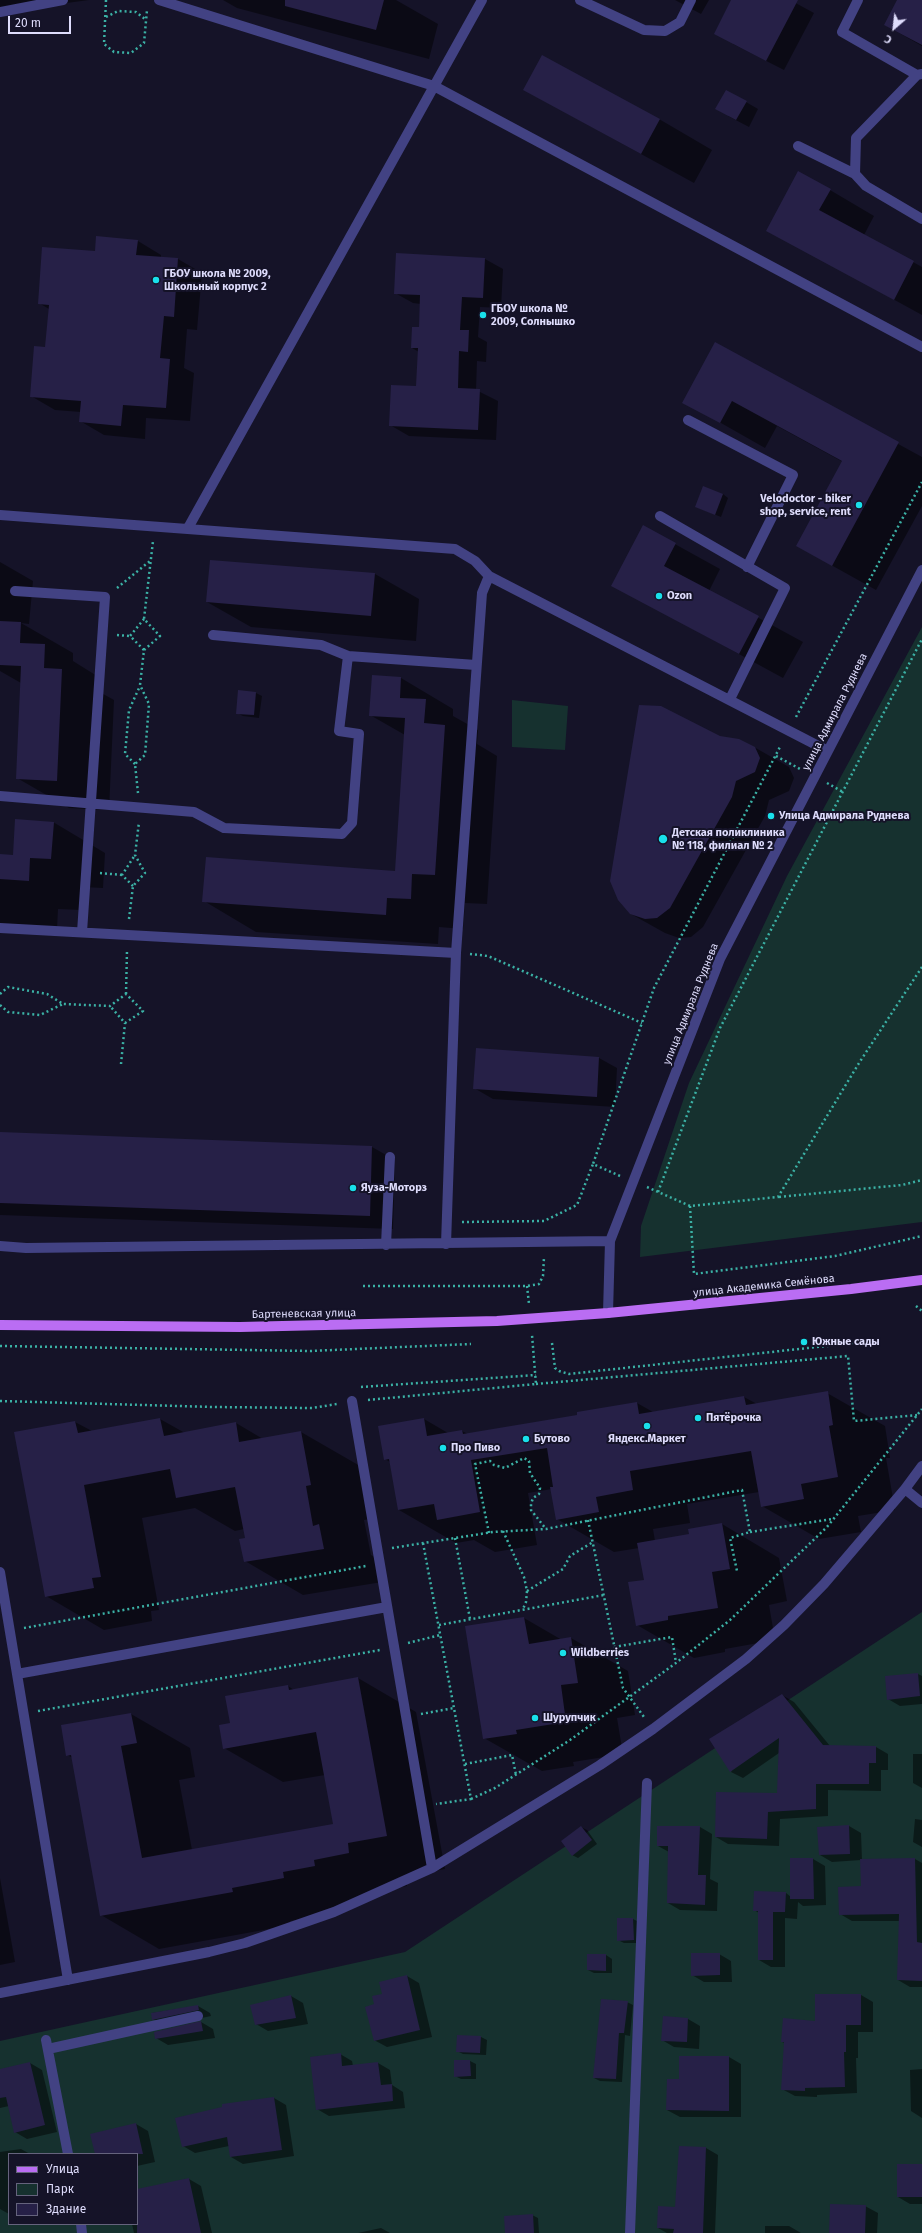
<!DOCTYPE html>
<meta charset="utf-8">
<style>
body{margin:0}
#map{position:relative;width:922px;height:2233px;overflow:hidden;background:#151328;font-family:"Fira Sans",sans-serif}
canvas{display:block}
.legend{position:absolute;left:8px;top:2153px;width:130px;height:72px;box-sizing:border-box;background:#151328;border:1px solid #65637d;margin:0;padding:5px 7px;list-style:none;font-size:12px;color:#dedcfc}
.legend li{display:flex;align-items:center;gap:8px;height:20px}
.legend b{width:20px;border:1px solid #65637d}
.north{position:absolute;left:874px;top:8px;width:40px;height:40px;-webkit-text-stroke:3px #151328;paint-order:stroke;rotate:208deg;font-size:11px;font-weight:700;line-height:16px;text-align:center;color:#dedcfc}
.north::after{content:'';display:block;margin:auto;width:14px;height:18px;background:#dedcfc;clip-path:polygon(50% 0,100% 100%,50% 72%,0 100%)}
.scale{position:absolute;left:8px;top:16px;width:63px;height:18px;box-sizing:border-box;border:2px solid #dedcfc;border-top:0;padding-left:5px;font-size:12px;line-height:14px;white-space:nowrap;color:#dedcfc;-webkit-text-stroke:3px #151328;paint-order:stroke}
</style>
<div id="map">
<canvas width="922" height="2233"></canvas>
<ul class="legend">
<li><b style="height:5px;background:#ba6df3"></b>Улица</li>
<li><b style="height:11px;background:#16312f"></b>Парк</li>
<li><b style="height:11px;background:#262047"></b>Здание</li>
</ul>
<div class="north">С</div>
<div class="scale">20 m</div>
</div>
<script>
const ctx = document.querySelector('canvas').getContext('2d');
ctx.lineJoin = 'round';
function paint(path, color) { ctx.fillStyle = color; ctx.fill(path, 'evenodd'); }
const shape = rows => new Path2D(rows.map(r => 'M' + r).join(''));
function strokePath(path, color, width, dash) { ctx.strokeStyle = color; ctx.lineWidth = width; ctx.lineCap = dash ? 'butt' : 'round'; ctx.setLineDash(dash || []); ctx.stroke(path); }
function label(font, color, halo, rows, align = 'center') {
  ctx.font = font + ' "Fira Sans",sans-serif'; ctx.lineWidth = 4; ctx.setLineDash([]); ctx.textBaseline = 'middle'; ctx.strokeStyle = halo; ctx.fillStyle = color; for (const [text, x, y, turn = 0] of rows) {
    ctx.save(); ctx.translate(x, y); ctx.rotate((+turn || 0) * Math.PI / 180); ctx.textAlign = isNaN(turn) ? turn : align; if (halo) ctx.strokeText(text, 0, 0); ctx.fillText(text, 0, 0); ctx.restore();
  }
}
paint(shape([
 [922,627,922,1222,640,1257,641,1226,689,1083,787,876],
 [512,700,568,706,565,750,512,747],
 [922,1612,922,2233,0,2233,0,2041,405,1952],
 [9,2154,137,2154,137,2224,9,2224]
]), '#16312f');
paint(shape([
 [0,0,89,0,0,12],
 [223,0,396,0,438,24,429,59,237,8],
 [675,0,709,0,701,14],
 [733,0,790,0,814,13,784,70,733,44],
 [898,0,922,0,922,46,885,25],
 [524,90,659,119,712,150,694,183],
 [746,102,758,109,749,127,728,116],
 [830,190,874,216,864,235,922,267,922,315,767,230],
 [138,241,161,255,161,258,178,259,202,273,197,330,187,329,184,368,194,373,190,421,146,418,145,439,104,435,80,421,81,412,55,410,31,396,46,348,49,309,39,303,96,252],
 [485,259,503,269,501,308,480,307,478,337,487,342,486,362,477,361,476,390,498,401,496,440,409,436,390,425,417,387,419,352,412,348,419,328,421,304,413,303,395,293],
 [715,344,922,457,922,506,876,590,797,546,843,462,777,426,765,448,684,402],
 [723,494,728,498,721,517,696,507],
 [644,527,720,569,709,591,803,642,783,678,612,585],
 [0,562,33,581,29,624,21,623,73,653,73,661,97,676,96,690,114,700,109,810,69,808,17,778,21,683,0,671],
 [375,574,419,599,416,641,251,627,207,602],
 [373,676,401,678,453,709,453,716,478,730,477,744,497,756,487,904,465,903,463,929,439,927,438,944,256,932,204,901,396,872,405,735,370,715],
 [256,693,262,696,259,718,243,716,237,713],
 [720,737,754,747,789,767,794,778,789,791,769,800,765,816,703,927,691,937,679,938,665,933,631,914],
 [53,822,105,853,103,888,83,887,81,910,58,909,57,929,0,925,0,855,13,856],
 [599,1058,617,1068,615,1107,493,1099,474,1088],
 [0,1133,372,1147,395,1160,393,1229,0,1215],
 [827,1393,885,1426,890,1458,886,1458,895,1510,858,1516,861,1532,819,1539,762,1506,759,1492,687,1504,690,1523,653,1529,655,1541,690,1535,722,1524,779,1558,787,1601,769,1605,775,1640,725,1649,725,1652,694,1658,637,1625,645,1580,639,1548,614,1552,557,1519,552,1489,528,1493,537,1545,495,1552,474,1540,456,1543,399,1510,390,1462,385,1459,424,1419,448,1433,462,1431,468,1434,578,1416,637,1403,653,1412,744,1397,757,1404],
 [160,1419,185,1433,236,1423,263,1439,301,1432,360,1466,370,1519,364,1520,371,1555,378,1559,382,1582,303,1595,245,1561,246,1539,244,1529,235,1531,195,1508,142,1518,159,1610,151,1611,152,1621,104,1630,46,1596,75,1422,92,1431],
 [524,1618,562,1640,571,1638,628,1671,635,1715,617,1718,623,1754,573,1762,574,1766,542,1771,484,1738],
 [918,1674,922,1676,922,1704,900,1706,888,1699],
 [358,1678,416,1712,445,1869,406,1876,407,1886,372,1893,342,1912,290,1921,291,1925,159,1949,101,1915,73,1758,67,1755,131,1714,190,1748,195,1777,179,1780,192,1850,334,1825,325,1775,283,1782,224,1748,231,1724,288,1686,294,1690],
 [782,1695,794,1702,830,1746,876,1747,888,1754,888,1770,881,1770,881,1791,828,1790,828,1816,780,1819,779,1846,728,1844,716,1837,778,1794,779,1753,743,1778,731,1772],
 [913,1754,922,1754,922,1788,913,1783],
 [915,1819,922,1820,922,1847,913,1842],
 [849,1826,861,1833,862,1860,915,1859,922,1863,922,1987,910,1987,898,1980,900,1921,852,1921,840,1914,862,1887,861,1860,832,1862,820,1855,818,1828],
 [581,1827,587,1830,597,1844,578,1858,572,1855],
 [700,1827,712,1834,710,1879,718,1883,717,1911,680,1910,668,1903,669,1852,658,1846],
 [813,1859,825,1866,826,1905,803,1906,798,1902,797,1919,785,1918,785,1967,771,1967,759,1960,759,1913,754,1910,786,1893,791,1897],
 [0,1878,15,1962,0,1965],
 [633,1919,639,1922,640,1943,624,1943,618,1940],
 [719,1954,731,1961,732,1982,704,1982,692,1975],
 [588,1955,606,1955,612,1959,612,1973,594,1973,588,1970],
 [407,1976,419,1983,432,2037,387,2047,374,2040,376,2005,383,1994],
 [861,1995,873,2002,873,2032,858,2032,858,2058,856,2058,857,2093,817,2095,817,2097,795,2096,782,2089,785,2043,782,2042],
 [291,1996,303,2003,308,2024,268,2031,256,2024],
 [627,2002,633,2005,630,2036,625,2035,622,2082,600,2081,594,2078],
 [198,2006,210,2013,211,2016,165,2026,153,2019,152,2013],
 [664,2018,688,2019,700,2026,699,2049,674,2047,662,2040],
 [201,2022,213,2029,215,2038,168,2045,156,2038],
 [481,2037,487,2040,486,2055,463,2054,457,2051],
 [340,2054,352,2061,353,2066,378,2063,390,2070,392,2085,403,2092,405,2108,329,2116,317,2109],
 [729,2057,741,2064,741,2117,680,2117,667,2110,680,2080],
 [455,2061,470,2061,476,2064,476,2079,461,2079,455,2076],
 [30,2063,42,2070,57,2132,27,2139,15,2132,9,2106,0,2108,0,2070],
 [922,2069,922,2118,911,2111,910,2070],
 [274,2098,286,2105,294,2156,243,2164,231,2157,229,2146,195,2153,183,2146],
 [136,2124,148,2131,155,2162,137,2166,137,2154,96,2154],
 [706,2148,718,2155,715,2233,667,2233,658,2228,676,2208],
 [21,2149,30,2154,9,2154,9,2214,0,2209,0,2152],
 [922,2165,922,2204,910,2204,898,2197],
 [189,2179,201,2186,212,2233,134,2233,132,2224,137,2224,137,2190],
 [865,2206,878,2213,877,2233,830,2233],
 [532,2215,538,2218,539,2233,506,2233],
 [765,2226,789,2226,801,2233,765,2233],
 [381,2228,390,2233,358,2233]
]), '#0007');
paint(shape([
 [285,0,384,0,376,30,285,6],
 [731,0,798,0,766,61,714,34],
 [897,0,922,0,922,45,884,25],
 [542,55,660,119,641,154,523,90],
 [726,90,747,101,736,120,715,109],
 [798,171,831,189,819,210,914,261,894,300,766,231],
 [96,236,138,240,136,255,178,258,174,317,164,316,160,358,170,359,166,408,123,405,121,426,79,422,81,401,30,397,34,346,45,347,49,305,38,304,42,247,95,251],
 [396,253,485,258,483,298,462,297,460,330,469,330,468,352,459,351,458,388,480,389,478,430,389,426,391,385,416,386,418,348,411,348,412,327,419,327,420,295,394,294],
 [715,342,899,442,832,566,796,546,842,461,732,401,720,423,682,403],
 [703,486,723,494,715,515,695,507],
 [643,525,676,543,664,566,759,616,739,654,611,586],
 [210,560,375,573,371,616,206,602],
 [0,621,21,622,20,643,45,644,44,668,62,669,57,781,16,779,21,666,0,665],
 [372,675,401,677,400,698,426,699,424,723,445,725,435,875,412,874,411,899,387,898,386,915,202,902,206,857,395,871,405,718,369,716],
 [238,690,256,692,254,715,236,714],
 [639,705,661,706,720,736,739,739,755,747,760,758,755,772,736,781,732,797,670,908,657,918,645,919,630,914,618,900,610,881],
 [15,819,54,822,51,859,30,858,29,881,0,879,0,854,13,855],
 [476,1048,599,1057,597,1097,473,1089],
 [0,1132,372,1146,370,1216,0,1203],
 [828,1391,833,1425,829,1426,838,1477,801,1484,804,1499,761,1507,751,1451,630,1471,633,1490,596,1497,599,1512,556,1520,550,1487,553,1487,547,1448,471,1460,480,1512,437,1520,434,1504,398,1510,389,1459,384,1460,378,1426,424,1418,427,1436,462,1430,463,1434,577,1415,577,1412,637,1402,639,1414,744,1396,746,1405],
 [160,1418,164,1436,236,1422,239,1442,301,1431,311,1485,306,1486,313,1526,319,1524,324,1549,244,1562,239,1539,245,1538,235,1487,176,1498,170,1469,84,1485,101,1577,92,1578,94,1588,45,1597,14,1432,75,1421,78,1433],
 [722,1523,730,1569,712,1572,718,1608,668,1616,668,1620,636,1626,628,1582,644,1580,637,1543,689,1534,688,1529],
 [524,1617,529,1644,571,1637,578,1683,561,1685,566,1722,516,1730,517,1734,483,1739,465,1626],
 [918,1673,920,1696,887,1700,885,1676],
 [358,1677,387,1836,348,1843,349,1853,314,1860,315,1866,283,1872,284,1878,232,1888,233,1892,100,1916,71,1755,66,1756,61,1725,131,1713,137,1743,121,1746,142,1858,333,1824,316,1732,223,1749,219,1725,230,1723,225,1696,288,1685,289,1690],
 [782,1694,823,1745,876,1746,876,1763,869,1763,869,1784,816,1784,816,1809,768,1812,767,1839,715,1837,716,1792,777,1793,779,1738,730,1772,709,1739],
 [849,1825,850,1854,819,1855,817,1827],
 [581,1826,592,1840,572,1856,561,1841],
 [657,1826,700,1826,698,1875,706,1875,705,1905,667,1903,668,1846,657,1846],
 [790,1858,813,1858,814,1899,790,1899],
 [915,1858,917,1942,922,1943,922,1981,897,1980,899,1914,839,1915,838,1887,861,1886,860,1859],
 [754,1891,786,1892,785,1912,773,1912,773,1960,758,1960,758,1911,753,1911],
 [617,1918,633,1918,634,1940,617,1941],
 [691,1953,720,1953,720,1975,691,1976],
 [587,1954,606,1954,606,1971,587,1970],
 [407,1975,420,2030,374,2041,365,2007,374,2004,372,1996,382,1994,379,1982],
 [815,1994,861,1994,861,2025,846,2025,846,2052,844,2052,845,2087,805,2088,805,2091,781,2090,784,2042,781,2042,783,2018,815,2021],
 [291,1995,296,2018,255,2025,250,2005],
 [601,1999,628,2001,624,2033,619,2033,616,2079,593,2078],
 [198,2005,199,2010,152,2020,151,2013],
 [663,2016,688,2018,687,2042,661,2041],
 [201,2021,203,2031,155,2039,154,2032],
 [457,2035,481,2036,480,2053,456,2052],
 [341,2053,342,2066,378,2062,381,2085,392,2084,393,2101,316,2110,310,2057],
 [679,2056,729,2056,729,2111,666,2110,667,2079,679,2079],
 [454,2060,470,2060,471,2076,454,2077],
 [30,2062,45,2125,14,2133,6,2097,0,2098,0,2069],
 [274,2097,282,2150,230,2157,227,2137,182,2147,175,2118,222,2107,222,2104],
 [136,2123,143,2154,95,2154,90,2134],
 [679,2146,706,2147,703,2233,673,2233,674,2229,657,2228,658,2206,675,2207],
 [897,2164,922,2164,922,2197,897,2197],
 [189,2178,201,2233,137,2233,137,2189],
 [830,2204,866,2205,865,2233,829,2233],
 [533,2214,534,2233,505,2233,504,2216]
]), '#262047');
strokePath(shape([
 [106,0,104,44,114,52,131,53,144,43,147,10],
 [106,17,118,11,136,12,145,19],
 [117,588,150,561],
 [117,635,130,636],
 [144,650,130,636,144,619],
 [796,717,922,482],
 [776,756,802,770],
 [135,764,125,754,129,710,140,686],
 [827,783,843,792],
 [138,793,135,764,145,755,149,704,140,685,144,650,160,636,144,619,153,541],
 [100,873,122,875],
 [133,886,122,875,135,855],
 [129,919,133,886,145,873,135,855,139,822],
 [470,954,488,956,642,1023],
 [0,994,8,987,47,994,63,1004,110,1006,126,994,143,1011,125,1023,110,1006],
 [126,994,127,950],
 [0,1005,8,1012,40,1015,63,1004],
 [121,1064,125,1023],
 [620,1176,593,1164,654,988,781,745],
 [647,1187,690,1206,778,1197,859,1063,922,967],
 [658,1192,720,1028,922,639],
 [779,1197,902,1185,922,1180],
 [690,1206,694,1274,835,1256,922,1236],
 [462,1222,544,1221,577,1205,593,1164],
 [363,1286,527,1286,539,1284,543,1276,544,1257],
 [527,1286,529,1304],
 [916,1306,922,1311],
 [552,1343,555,1368,559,1371,569,1374,854,1343],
 [0,1346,310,1351,471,1344],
 [536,1384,848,1356,854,1421,917,1415],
 [361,1387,536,1375],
 [368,1400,536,1384,532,1335],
 [0,1401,214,1407,312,1408,337,1404],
 [588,1520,623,1688,644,1717],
 [503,1531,524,1577,527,1591,526,1602,523,1609],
 [750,1532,832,1519],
 [489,1533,475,1464,490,1461,494,1465,505,1468,524,1458,529,1461,530,1473,540,1488,539,1494,533,1498,531,1504,531,1510,546,1529],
 [455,1538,470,1619],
 [423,1543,471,1799,436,1804],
 [392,1548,493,1532,546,1529,742,1490,750,1532,730,1538,737,1571],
 [527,1591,563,1569,570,1556,593,1542],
 [439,1625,604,1595],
 [24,1628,366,1566],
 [408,1643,440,1635],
 [614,1647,672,1637,676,1663],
 [38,1711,380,1650],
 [421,1714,454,1708],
 [465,1764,512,1755,516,1775],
 [471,1799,495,1788,570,1740,676,1663,730,1620,827,1527,922,1409]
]), '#3bb1a5', 2.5, [2, 3]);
strokePath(shape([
 [159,0,434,86,922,347],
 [580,0,644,30,665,31,680,22,691,0],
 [858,0,842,32,917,75],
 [0,12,63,0],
 [922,74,917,75,856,138,855,174,866,186,922,219],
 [798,146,855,174],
 [688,420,793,475,747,567],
 [0,515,455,549,475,561,489,576,828,751],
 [660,516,785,588,730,699],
 [188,528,482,0],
 [15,591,105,597,82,932],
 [213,635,321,645,348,656],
 [0,796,194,812,224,828,342,834,352,823,359,734,339,731,348,656,476,665],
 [0,928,456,953,446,1244],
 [456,953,482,593,489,576],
 [386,1245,390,1157],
 [0,1246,26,1248,610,1241],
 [608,1313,610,1241,720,959,922,570],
 [352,1401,432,1868],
 [905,1489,922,1503],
 [0,1572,68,1980],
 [17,1674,387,1607],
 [0,1993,209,1952,245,1943,334,1912,432,1868,600,1765,653,1729,746,1659,784,1625,824,1584,905,1489,922,1466],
 [46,2040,68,2154],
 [48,2049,198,2016],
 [81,2224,82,2233],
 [630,2233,647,1783]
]), '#424283', 10);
strokePath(shape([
 [0,1325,240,1327,497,1321,608,1313,851,1289,922,1280]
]), '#ba6df3', 10);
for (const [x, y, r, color] of [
 [156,280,4,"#19e0eb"],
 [483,315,4,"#19e0eb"],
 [859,505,4,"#19e0eb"],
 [659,596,4,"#19e0eb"],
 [771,816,4,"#19e0eb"],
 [663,839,5,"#19e0eb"],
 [353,1188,4,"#19e0eb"],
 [804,1342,4,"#19e0eb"],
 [698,1418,4,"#19e0eb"],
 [647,1426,4,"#19e0eb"],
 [526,1439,4,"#19e0eb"],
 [443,1448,4,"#19e0eb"],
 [563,1653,4,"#19e0eb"],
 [535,1718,4,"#19e0eb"]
]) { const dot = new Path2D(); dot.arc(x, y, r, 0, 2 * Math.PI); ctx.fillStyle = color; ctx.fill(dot); strokePath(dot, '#151328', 1.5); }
label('bold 11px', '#dedcfc', '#151328', [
 ["ГБОУ школа № 2009,",164,274],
 ["Школьный корпус 2",164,287],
 ["ГБОУ школа №",491,309],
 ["2009, Солнышко",491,322],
 ["Velodoctor - biker",851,499,"right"],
 ["shop, service, rent",851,512,"right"],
 ["Ozon",667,596],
 ["Улица Адмирала Руднева",779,816],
 ["Детская поликлиника",672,833],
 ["№ 118, филиал № 2",672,846],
 ["Яуза-Моторз",361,1188],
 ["Южные сады",812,1342],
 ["Пятёрочка",706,1418],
 ["Бутово",534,1439],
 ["Яндекс.Маркет",647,1439,"center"],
 ["Про Пиво",451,1448],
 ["Wildberries",571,1653],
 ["Шурупчик",543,1718]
], 'left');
label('11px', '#dedcfc', '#151328', [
 ["улица Адмирала Руднева",835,712,-63],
 ["улица Адмирала Руднева",691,1004,-68],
 ["улица Академика Семёнова",764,1286,-6],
 ["Бартеневская улица",304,1314,-1]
]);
</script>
